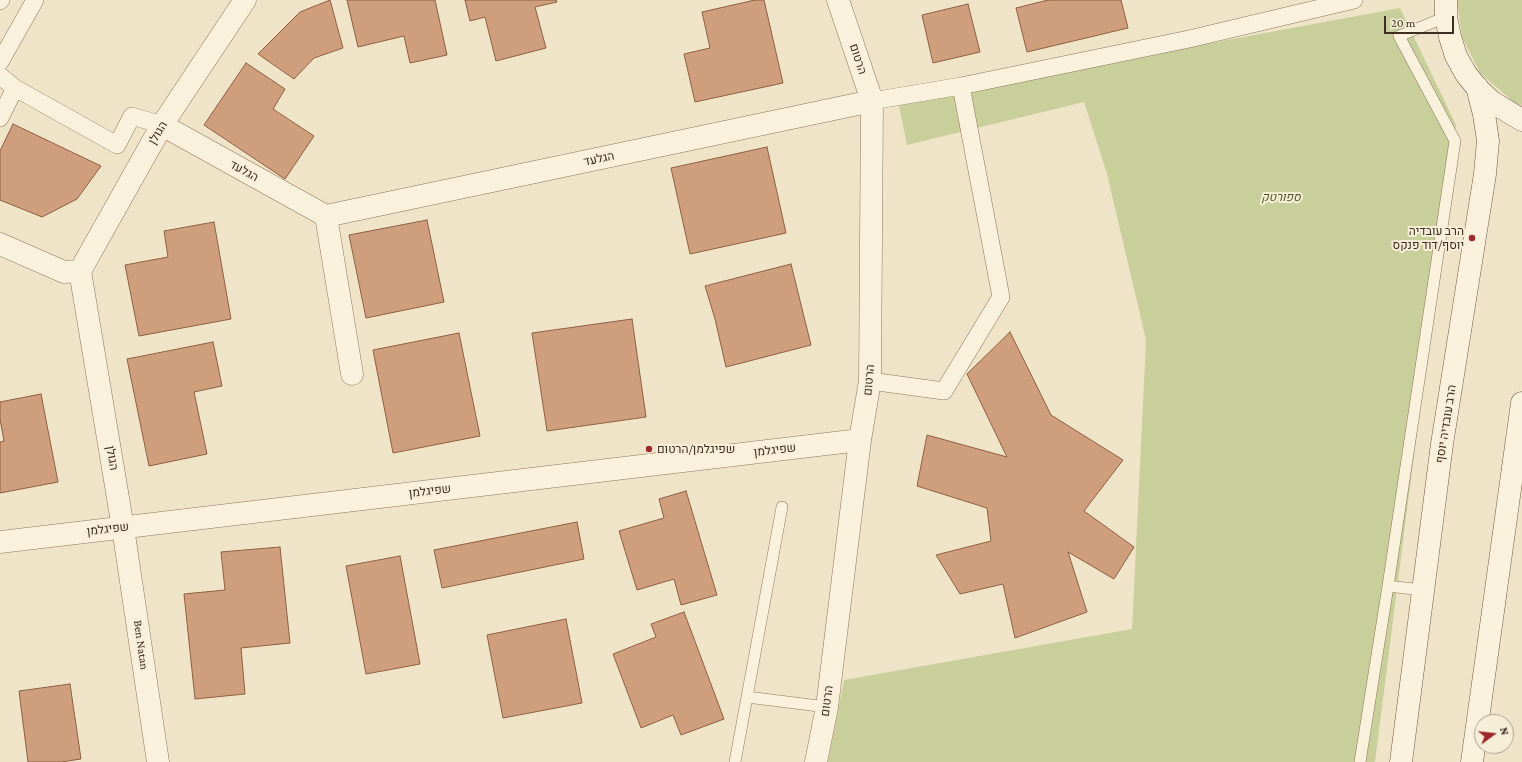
<!DOCTYPE html>
<meta charset="utf-8">
<style>
body{margin:0}
#map{position:relative;width:1522px;height:762px;overflow:hidden;background:#f0e4c8;font-family:"Crimson Pro",serif}
canvas{display:block}
.north{position:absolute;left:1474px;top:714px;width:40px;height:40px;box-sizing:border-box;background:#f7eed8;border:1px solid #ada18e;border-radius:50%;rotate:75deg;font-size:11px;font-weight:700;line-height:16px;text-align:center;color:#3d2e20}
.north::after{content:'';display:block;margin:auto;width:14px;height:18px;background:#9e2a2b;clip-path:polygon(50% 0,100% 100%,50% 72%,0 100%)}
.scale{position:absolute;left:1384px;top:16px;width:70px;height:18px;box-sizing:border-box;border:2px solid #3d2e20;border-top:0;padding-left:5px;font-size:12px;line-height:14px;white-space:nowrap;color:#3d2e20;-webkit-text-stroke:3px #f7eed8;paint-order:stroke}
</style>
<div id="map">
<canvas width="1522" height="762"></canvas>
<div class="north">N</div>
<div class="scale">20 m</div>
</div>
<script>
const ctx = document.querySelector('canvas').getContext('2d');
ctx.lineJoin = 'round';
function paint(path, color) { ctx.fillStyle = color; ctx.fill(path, 'evenodd'); }
const shape = rows => new Path2D(rows.map(r => 'M' + r).join(''));
function strokePath(path, color, width, dash) { ctx.strokeStyle = color; ctx.lineWidth = width; ctx.lineCap = dash ? 'butt' : 'round'; ctx.setLineDash(dash || []); ctx.stroke(path); }
function label(font, color, halo, rows, align = 'center') {
  ctx.font = font + ' "Crimson Pro",Heebo,serif'; ctx.lineWidth = 4; ctx.setLineDash([]); ctx.textBaseline = 'middle'; ctx.strokeStyle = halo; ctx.fillStyle = color; for (const [text, x, y, turn = 0] of rows) {
    ctx.save(); ctx.translate(x, y); ctx.rotate((+turn || 0) * Math.PI / 180); ctx.textAlign = isNaN(turn) ? turn : align; if (halo) ctx.strokeText(text, 0, 0); ctx.fillText(text, 0, 0); ctx.restore();
  }
}
paint(shape([
 [1457,0,1522,0,1522,105,1514,102,1480,73,1462,37],
 [1400,8,1456,125,1375,762,828,762,844,680,1132,629,1146,340,1107,174,1084,102,907,145,898,101]
]), '#c9cf9b');
const building = shape([
 [330,0,343,48,314,58,294,79,258,54,300,12,330,0],
 [347,0,435,0,447,55,410,63,404,36,358,47,347,0],
 [465,0,556,0,557,2,535,7,546,48,496,61,485,17,470,21,465,0],
 [755,0,764,0,783,83,695,102,684,54,710,48,702,12,755,0],
 [1048,0,1121,0,1128,28,1027,52,1016,8,1048,0],
 [968,4,980,52,933,63,922,15,968,4],
 [246,63,285,89,273,109,314,136,285,179,204,125,246,63],
 [13,124,101,166,77,199,42,217,0,200,0,151,13,124],
 [767,147,786,233,690,254,671,168,767,147],
 [427,220,444,302,366,318,349,235,427,220],
 [214,222,231,319,139,336,125,265,168,257,164,231,214,222],
 [791,264,811,345,726,367,715,319,705,286,791,264],
 [632,319,646,417,547,431,532,333,632,319],
 [1010,332,1051,415,1123,460,1084,511,1134,547,1114,579,1068,552,1087,612,1015,638,1003,584,960,594,936,555,991,541,987,508,917,486,927,435,1007,457,967,374,1010,332],
 [459,333,480,436,393,453,373,350,459,333],
 [213,342,222,386,194,392,207,454,149,466,127,359,213,342],
 [41,394,58,482,0,493,0,442,4,441,0,419,0,402,41,394],
 [686,491,717,595,681,605,674,579,637,590,619,531,664,518,659,499,686,491],
 [577,522,584,559,442,588,434,550,577,522],
 [280,547,290,643,241,648,245,694,195,699,184,594,225,590,221,552,280,547],
 [400,556,420,664,366,674,346,566,400,556],
 [684,612,724,719,681,735,673,715,641,728,613,654,656,637,651,624,684,612],
 [566,619,582,703,503,718,487,635,566,619],
 [70,684,81,759,61,762,28,762,19,691,70,684]
]);
paint(building, '#cf9f7d');
strokePath(building, '#8d5f41', 1);
const service = shape([
 [1422,590,1388,586,1455,141,1399,36,1446,17],
 [747,697,827,707],
 [735,762,782,507],
 [1360,762,1388,586]
]);
const pedestrian = shape([
 [0,1,1,0],
 [0,62,35,0],
 [0,76,15,88,117,145,132,116,162,125],
 [872,101,961,86,1189,39,1354,0],
 [0,118,15,88],
 [870,381,944,391,1001,297,961,86]
]);
const minor = shape([
 [162,125,326,216,872,101],
 [326,216,352,374],
 [0,244,64,272,80,271,162,125,245,0],
 [80,271,123,528,158,762],
 [0,542,860,440],
 [816,762,827,707,860,440,870,381,872,101,838,0]
]);
const secondary = shape([
 [1446,0,1446,17,1450,37,1456,56,1466,74,1478,89,1492,102,1522,120],
 [1401,762,1442,444,1485,174,1488,141,1484,114,1477,87],
 [1472,762,1522,403]
]);
strokePath(service, '#8d765c', 12);
strokePath(pedestrian, '#8d765c', 18);
strokePath(minor, '#8d765c', 23);
strokePath(secondary, '#6f573f', 23);
strokePath(service, '#faf1dc', 11);
strokePath(pedestrian, '#faf1dc', 17);
strokePath(minor, '#faf1dc', 22);
strokePath(secondary, '#faf1dc', 22);
for (const [x, y, r, color] of [
 [1472,238,4,"#9e2a2b"],
 [649,449,4,"#9e2a2b"]
]) { const dot = new Path2D(); dot.arc(x, y, r, 0, 2 * Math.PI); ctx.fillStyle = color; ctx.fill(dot); strokePath(dot, '#f7eed8', 1.5); }
label('12px', '#3d2e20', '#f7eed8', [
 ["הרטום",858,59,72],
 ["הגולן",158,133,-59],
 ["הגלעד",599,159,-12],
 ["הגלעד",244,171,29],
 ["הרטום",869,380,-85],
 ["הרב עובדיה יוסף",1446,424,-81],
 ["שפיגלמן",775,450,-7],
 ["הגולן",112,458,80],
 ["שפיגלמן",430,491,-7],
 ["שפיגלמן",108,529,-7],
 ["Ben Natan",141,645,82],
 ["הרטום",827,701,-82]
]);
label('italic 12px', '#4d5a26', '#f7eed8', [
 ["ספורטק",1281,197]
]);
label('12px', '#3d2e20', '#f7eed8', [
 ["הרב עובדיה",1464,231],
 ["יוסף/דוד פנקס",1464,245],
 ["שפיגלמן/הרטום",657,449,"left"]
], 'right');
</script>
